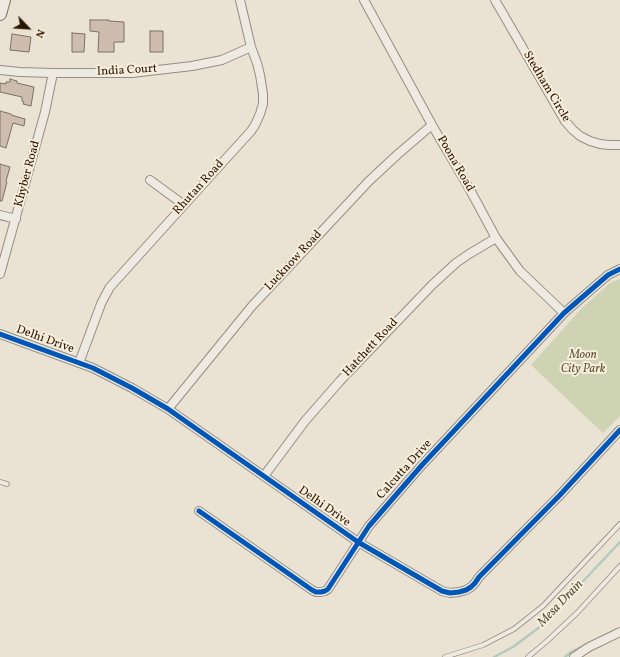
<!DOCTYPE html>
<style>
body{margin:0}
#map{position:relative;width:620px;height:657px;overflow:hidden;background:#eae2d2;font-family:Vollkorn,serif}
canvas{display:block}
.north{position:absolute;left:8px;top:8px;width:40px;height:40px;-webkit-text-stroke:3px #f8eedb;paint-order:stroke;rotate:115deg;font-size:11px;font-weight:700;line-height:16px;text-align:center;color:#291401}
.north::after{content:'';display:block;margin:auto;width:14px;height:18px;background:#291401;clip-path:polygon(50% 0,100% 100%,50% 72%,0 100%)}
</style>
<div id="map">
<canvas width="620" height="657"></canvas>
<div class="north">N</div>
</div>
<script>
const ctx = document.querySelector('canvas').getContext('2d');
ctx.lineJoin = 'round';
function paint(path, color) { ctx.fillStyle = color; ctx.fill(path, 'evenodd'); }
const shape = rows => new Path2D(rows.map(r => 'M' + r).join(''));
function strokePath(path, color, width, dash) { ctx.strokeStyle = color; ctx.lineWidth = width; ctx.lineCap = dash ? 'butt' : 'round'; ctx.setLineDash(dash || []); ctx.stroke(path); }
function label(font, color, halo, rows, align = 'center') {
  ctx.font = font + ' Vollkorn,serif'; ctx.lineWidth = 4; ctx.setLineDash([]); ctx.textBaseline = 'middle'; ctx.strokeStyle = halo; ctx.fillStyle = color; for (const [text, x, y, turn = 0] of rows) {
    ctx.save(); ctx.translate(x, y); ctx.rotate((+turn || 0) * Math.PI / 180); ctx.textAlign = isNaN(turn) ? turn : align; if (halo) ctx.strokeText(text, 0, 0); ctx.fillText(text, 0, 0); ctx.restore();
  }
}
paint(shape([
 [620,279,620,416,603,433,531,365,582,308,610,283]
]), '#cdd3b3');
strokePath(shape([
 [494,657,513,647,541,626,620,542],
 [565,657,571,652,587,644]
]), '#b3cabf', 2.5);
const building = shape([
 [90,20,109,20,109,21,124,22,124,42,114,42,114,52,98,52,99,32,90,31,90,20],
 [150,31,163,31,163,52,150,52,150,31],
 [72,33,85,34,84,52,72,52,72,33],
 [12,34,31,37,29,52,10,50,12,34],
 [10,79,17,81,17,83,34,87,31,106,23,104,24,102,22,101,22,97,0,92,0,83,6,84,6,82,10,82,10,79],
 [0,111,11,114,11,115,25,119,24,126,13,123,6,148,0,146,0,111],
 [0,164,10,167,6,181,7,182,2,201,0,201,0,164]
]);
paint(building, '#cebdae');
strokePath(building, '#797166', 1);
const lane = shape([
 [0,482,7,484],
 [445,657,483,645,514,629,543,606,620,524],
 [528,657,546,642,577,613,620,566]
]);
const street = shape([
 [364,0,370,11,432,125,469,188,496,238,520,271,564,313],
 [495,0,565,121,573,130,580,136,590,141,600,144,609,145,620,145],
 [0,70,20,72,53,73,132,73,192,66,222,60,251,47],
 [150,180,184,205],
 [0,215,16,219],
 [0,274,45,112,53,73],
 [0,334,93,368,132,388,168,409,358,542,442,591,450,593,459,592,466,590,471,587,475,583,479,577,559,496,620,430],
 [79,363,101,304,105,296,110,287,184,205,251,131,255,125,260,114,263,104,263,94,260,75,257,63,251,47,240,0],
 [168,409,252,306,369,181,398,154,432,125],
 [264,476,305,421,340,381,432,285,456,263,469,254,496,238],
 [199,511,312,590,316,592,321,592,325,591,328,589,369,526,422,465,564,313,608,275,620,269],
 [574,657,589,647,620,632]
]);
const secondary = shape([
 [0,14,4,0]
]);
strokePath(lane, '#948d82', 5.5);
strokePath(street, '#948d82', 10);
strokePath(secondary, '#797166', 14);
strokePath(lane, '#eeeae1', 4);
strokePath(street, '#eeeae1', 8);
strokePath(secondary, '#eeeae1', 12);
strokePath(shape([
 [0,334,93,368,132,388,168,409,358,542,442,591,450,593,459,592,466,590,471,587,475,583,479,577,559,496,620,430],
 [199,511,312,590,316,592,321,592,325,591,328,589,369,526,422,465,564,313,608,275,620,269]
]), '#0057b8', 5);
label('12px', '#291401', '#f8eedb', [
 ["India Court",127,71,-3],
 ["Stedham Circle",546,87,59],
 ["Poona Road",455,164,60],
 ["Khyber Road",28,174,-75],
 ["Rhutan Road",199,188,-48],
 ["Lucknow Road",294,261,-47],
 ["Delhi Drive",45,340,20],
 ["Hatchett Road",371,348,-47],
 ["Calcutta Drive",405,470,-48],
 ["Delhi Drive",324,507,35]
]);
label('italic 12px', '#5a5237', '#f8eedb', [
 ["Moon",583,356],
 ["City Park",583,370]
]);
label('italic 13px', '#515041', '#f8eedb', [
 ["Mesa Drain",561,604,-46]
]);
</script>
